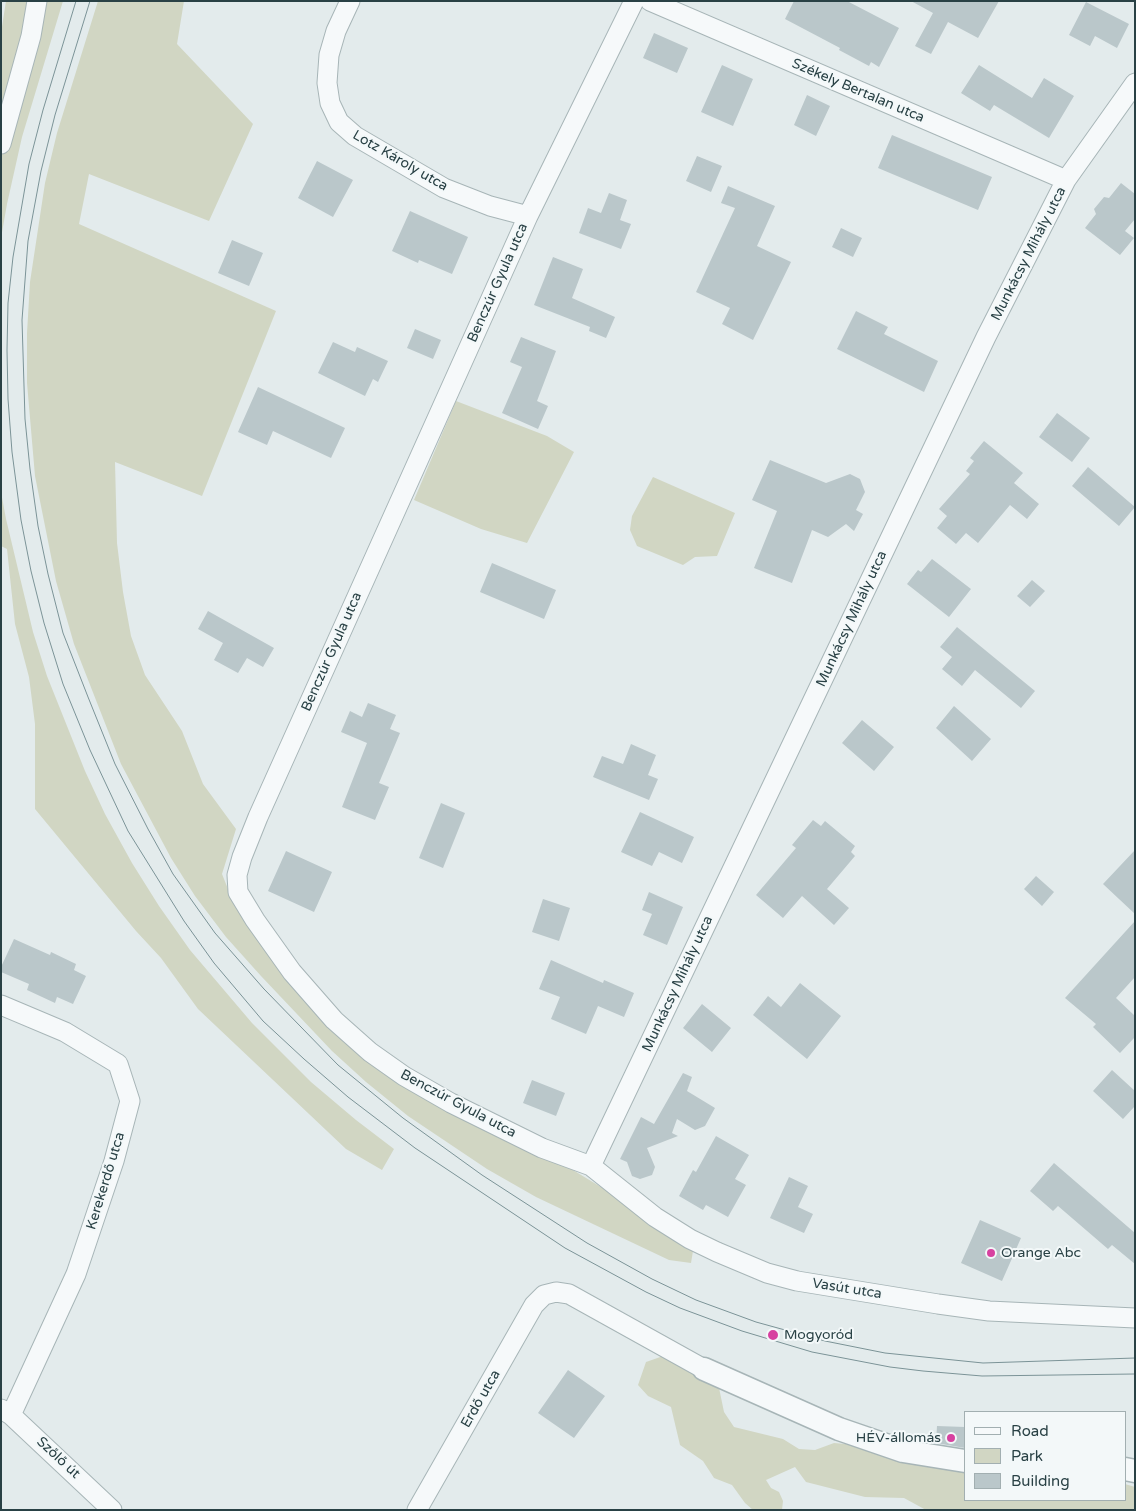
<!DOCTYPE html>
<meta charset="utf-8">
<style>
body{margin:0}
#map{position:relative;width:1136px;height:1511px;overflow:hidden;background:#e3ebec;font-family:"Varela Round",sans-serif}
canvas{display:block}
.frame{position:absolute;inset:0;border:2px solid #294145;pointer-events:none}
.legend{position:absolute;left:964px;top:1411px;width:162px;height:90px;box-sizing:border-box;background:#f3f8f9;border:1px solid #a2afb1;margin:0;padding:6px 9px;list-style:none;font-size:15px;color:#294145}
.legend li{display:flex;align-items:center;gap:10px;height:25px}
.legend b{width:25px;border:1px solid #a2afb1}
</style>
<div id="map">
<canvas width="1136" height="1511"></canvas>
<div class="frame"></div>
<ul class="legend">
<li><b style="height:6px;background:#f6f9fa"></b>Road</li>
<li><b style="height:14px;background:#d1d6c3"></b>Park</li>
<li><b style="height:14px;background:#bac7ca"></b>Building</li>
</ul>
</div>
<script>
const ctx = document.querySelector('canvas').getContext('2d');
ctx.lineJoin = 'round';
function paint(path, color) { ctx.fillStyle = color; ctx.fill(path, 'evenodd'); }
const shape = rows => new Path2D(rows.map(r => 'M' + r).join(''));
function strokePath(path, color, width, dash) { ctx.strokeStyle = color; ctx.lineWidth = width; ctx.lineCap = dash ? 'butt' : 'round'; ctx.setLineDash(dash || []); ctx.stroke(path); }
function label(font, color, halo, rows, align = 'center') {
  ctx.font = font + ' "Varela Round",sans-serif'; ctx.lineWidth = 4; ctx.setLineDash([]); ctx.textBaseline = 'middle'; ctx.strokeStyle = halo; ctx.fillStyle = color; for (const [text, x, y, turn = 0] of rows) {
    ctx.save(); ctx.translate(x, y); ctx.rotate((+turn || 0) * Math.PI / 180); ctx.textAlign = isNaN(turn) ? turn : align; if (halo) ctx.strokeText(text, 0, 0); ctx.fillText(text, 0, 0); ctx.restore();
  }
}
paint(shape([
 [6,1,63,1,22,137,7,204,1,238,1,33],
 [98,1,184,1,177,44,253,124,209,221,89,174,79,224,276,311,202,496,115,462,117,543,123,592,131,636,145,675,182,731,203,784,236,829,222,874,234,904,254,933,327,1021,624,1201,693,1251,691,1263,669,1260,536,1197,487,1169,408,1116,366,1082,332,1051,261,976,226,937,195,896,171,858,121,764,74,644,56,581,35,476,27,383,27,333,30,282,45,183,57,133],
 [456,401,547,436,574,452,527,543,481,529,414,500],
 [653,477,735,513,717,556,695,557,683,565,637,546,630,530,632,516],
 [1,492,6,519,33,632,47,676,85,771,105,814,132,863,159,906,190,950,252,1023,311,1082,356,1120,394,1149,382,1170,346,1149,198,1009,161,958,136,931,35,809,35,724,29,677,15,624,7,549,1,546],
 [669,1354,718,1383,724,1412,734,1427,783,1439,799,1449,815,1450,834,1443,857,1445,965,1469,965,1500,1125,1500,1125,1484,1135,1487,1135,1510,926,1510,904,1498,865,1497,806,1482,795,1467,766,1480,771,1488,779,1492,783,1501,782,1510,753,1510,745,1503,732,1485,714,1478,703,1461,680,1445,671,1407,648,1396,638,1385,646,1362]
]), '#d1d6c3');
paint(shape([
 [794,1,847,1,899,28,879,67,871,62,869,66,839,50,840,48,785,19],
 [911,1,999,1,978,38,948,22,931,54,915,46,933,13],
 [1086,2,1129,24,1117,48,1095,36,1090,46,1069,35],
 [654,33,688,48,677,73,643,58],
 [722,65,753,79,733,126,701,112],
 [979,65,1032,98,1044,78,1074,96,1049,138,994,105,990,111,961,93],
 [807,95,830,106,816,136,794,125],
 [892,135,992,177,978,210,878,168],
 [697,156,722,166,711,192,686,181],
 [317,161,353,180,333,217,298,198],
 [1121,183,1135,194,1135,219,1125,231,1134,238,1120,255,1085,228,1096,214,1094,209,1104,197,1109,198],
 [728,186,775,206,757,246,791,262,753,340,722,324,730,308,696,292,735,208,721,203],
 [609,193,627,200,620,220,631,224,621,249,579,233,588,208,601,213],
 [410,211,468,237,452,274,419,260,418,263,392,251],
 [841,228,862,238,853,257,832,247],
 [232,240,263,253,249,286,218,273],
 [553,257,583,269,572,298,615,317,606,338,589,331,590,327,534,305],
 [856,311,888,327,884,334,938,361,924,392,837,349],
 [415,329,441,340,433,359,407,348],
 [521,337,556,351,537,401,548,406,538,429,502,413,522,367,510,362],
 [333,342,355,352,357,347,388,361,378,382,373,379,365,396,318,373],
 [258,387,345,428,331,458,273,431,267,445,238,432],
 [1057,413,1090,438,1072,462,1039,437],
 [984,441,1023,473,1014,483,1039,504,1027,519,1010,505,978,543,966,533,956,544,937,528,947,516,939,509,970,474,966,471,974,461,970,458],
 [770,460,826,483,850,474,860,479,865,492,856,510,863,514,854,531,846,524,828,537,812,530,792,583,754,568,777,511,752,500],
 [1088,467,1135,507,1119,526,1072,486],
 [932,559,971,589,949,617,907,584,918,570,921,572],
 [492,563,556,590,544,619,480,592],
 [1032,580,1045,591,1030,607,1017,596],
 [208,611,274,648,263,667,247,658,238,673,214,660,223,643,198,629],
 [957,627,1035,691,1021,708,975,670,962,686,942,669,952,657,940,647],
 [368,703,396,715,390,729,400,733,379,783,389,787,375,820,342,807,367,743,341,732,350,711,362,717],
 [954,706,991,739,972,761,936,728],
 [862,720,894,747,874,771,842,743],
 [631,744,656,755,648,775,658,779,649,800,593,777,602,756,623,764],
 [441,803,465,813,443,868,419,858],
 [640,812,694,837,682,863,659,852,652,866,621,852],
 [813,820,821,826,825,821,855,846,851,852,855,856,827,889,849,908,834,925,802,896,783,918,756,895,796,848,792,845],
 [1135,850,1135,914,1103,884],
 [286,851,332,872,314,912,268,891],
 [1036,876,1054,892,1042,906,1024,889],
 [649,892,683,907,667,945,643,935,652,914,642,910],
 [543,899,570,908,559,941,532,932],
 [1135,921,1135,977,1116,998,1135,1016,1135,1037,1120,1053,1093,1027,1096,1024,1065,998],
 [14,939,50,955,51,952,76,964,74,970,86,976,73,1004,57,997,55,1003,27,990,29,984,1,972,1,967],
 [551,960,603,983,604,980,634,993,624,1017,598,1006,586,1034,551,1019,560,997,539,989],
 [800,983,841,1016,807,1059,753,1015,768,996,781,1007],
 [702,1004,731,1028,712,1052,683,1028],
 [1112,1070,1135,1091,1135,1106,1123,1119,1093,1091],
 [683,1073,692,1077,687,1091,715,1108,705,1126,695,1130,677,1119,672,1133,678,1136,647,1148,655,1167,652,1175,640,1179,632,1176,627,1162,620,1159,641,1117,654,1124],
 [532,1080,565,1093,556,1116,523,1103],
 [716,1136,749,1155,735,1179,746,1185,728,1217,706,1205,703,1210,679,1196,693,1170,696,1172],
 [1054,1163,1135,1233,1135,1264,1112,1245,1108,1249,1058,1206,1053,1211,1030,1191],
 [789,1177,808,1186,798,1207,813,1214,804,1233,770,1218],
 [980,1220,1021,1238,1002,1281,961,1263],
 [568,1370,605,1396,574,1438,538,1413],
 [937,1426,965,1427,965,1448,936,1443]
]), '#bac7ca');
const minor = shape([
 [350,1,336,31,329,55,327,83,330,103,339,122,355,136,444,188,490,206,528,216],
 [634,1,528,216,258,817,242,857,237,875,238,892,255,920,292,972,334,1020,370,1052,404,1076,451,1103,542,1148,591,1166,655,1217,690,1239,717,1252,767,1273,797,1281,938,1304,989,1311,1135,1318],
 [650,1,1066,180],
 [1,144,31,36,37,1],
 [1,1005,65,1032,118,1064,130,1101,114,1161,76,1274,11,1415],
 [591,1166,986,337,1066,180,1135,83],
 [1,1409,11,1415,112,1510],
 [417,1510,534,1305,544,1295,556,1292,569,1294,704,1369]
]);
const tertiary = shape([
 [704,1369,839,1429,903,1451,965,1461],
 [1125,1469,1135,1471]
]);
strokePath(minor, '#a7b5b7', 21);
strokePath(tertiary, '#a7b5b7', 25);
strokePath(minor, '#f6f9fa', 19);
strokePath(tertiary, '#f6f9fa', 22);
strokePath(shape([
 [76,1,43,110,29,164,13,257,8,303,7,350,8,399,12,452,21,520,31,571,44,623,63,684,90,750,128,831,184,921,214,963,263,1021,304,1059,348,1097,415,1148,565,1248,646,1292,680,1308,742,1331,812,1352,890,1367,923,1371,982,1376,1135,1374],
 [90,1,55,115,41,171,28,241,22,320,25,419,30,469,38,526,48,574,63,633,88,697,115,764,148,829,173,874,215,933,264,989,338,1065,403,1118,482,1175,587,1243,652,1279,696,1300,756,1322,825,1341,885,1353,983,1363,1135,1358]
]), '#7b9397', 1);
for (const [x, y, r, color] of [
 [991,1253,5,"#d741a0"],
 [773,1335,6,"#d741a0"],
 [951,1438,5,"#d741a0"]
]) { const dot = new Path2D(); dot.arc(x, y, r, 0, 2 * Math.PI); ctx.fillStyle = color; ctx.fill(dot); strokePath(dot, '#f3f8f9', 2); }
label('14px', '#294145', '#f3f8f9', [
 ["Székely Bertalan utca",858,91,23],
 ["Lotz Károly utca",400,161,30],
 ["Munkácsy Mihály utca",1029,254,-63],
 ["Benczúr Gyula utca",498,283,-66],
 ["Munkácsy Mihály utca",852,619,-65],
 ["Benczúr Gyula utca",332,652,-66],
 ["Munkácsy Mihály utca",678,984,-65],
 ["Benczúr Gyula utca",458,1104,28],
 ["Kerekerdő utca",106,1181,-73],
 ["Vasút utca",847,1289,9],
 ["Erdő utca",481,1399,-60],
 ["Szőlő út",58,1458,43]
]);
label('14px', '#294145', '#f3f8f9', [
 ["Orange Abc",1001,1253],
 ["Mogyoród",784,1335],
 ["HÉV-állomás",941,1438,"right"]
], 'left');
</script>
